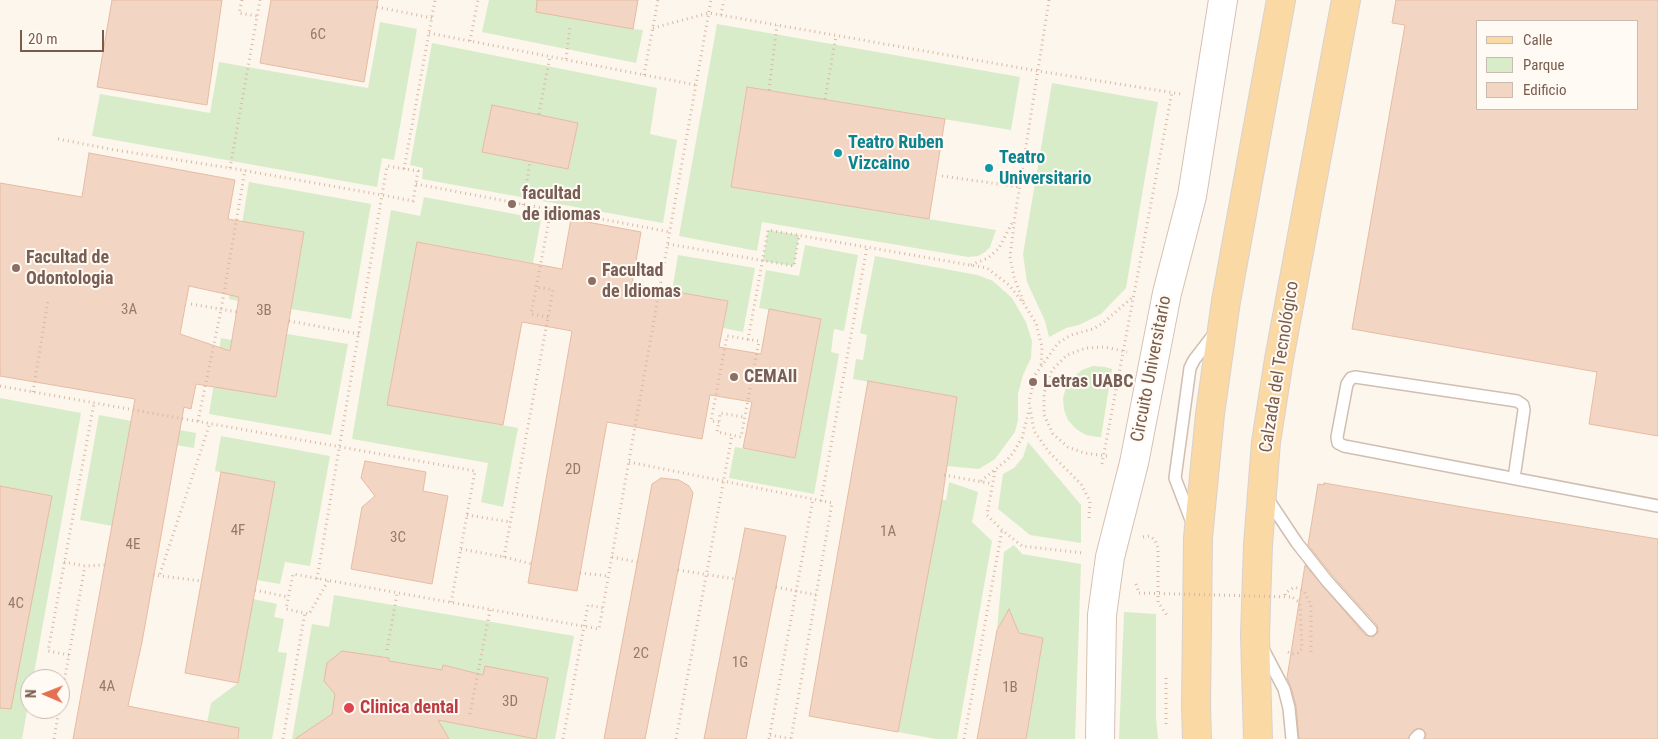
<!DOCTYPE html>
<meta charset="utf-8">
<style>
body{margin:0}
#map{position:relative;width:1658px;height:739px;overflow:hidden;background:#fdf6ec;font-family:"Roboto Condensed",sans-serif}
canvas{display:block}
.legend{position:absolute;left:1476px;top:20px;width:162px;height:90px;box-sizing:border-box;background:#fffaf3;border:1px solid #cabbb1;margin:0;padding:6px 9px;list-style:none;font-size:15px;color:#7a5c4d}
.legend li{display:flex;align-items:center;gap:10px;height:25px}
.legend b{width:25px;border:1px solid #cabbb1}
.north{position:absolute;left:20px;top:669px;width:50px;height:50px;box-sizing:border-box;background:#fffaf3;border:1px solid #cabbb1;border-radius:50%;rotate:271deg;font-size:14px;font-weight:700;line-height:20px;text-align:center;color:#7a5c4d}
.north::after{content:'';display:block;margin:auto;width:18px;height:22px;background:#e76f51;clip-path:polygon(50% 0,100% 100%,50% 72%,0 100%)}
.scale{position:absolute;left:20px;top:30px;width:84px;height:22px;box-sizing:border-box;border:2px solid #7a5c4d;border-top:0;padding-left:6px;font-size:15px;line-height:18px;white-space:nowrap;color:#7a5c4d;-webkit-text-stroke:4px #fffaf3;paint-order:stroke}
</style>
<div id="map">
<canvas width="1658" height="739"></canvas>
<ul class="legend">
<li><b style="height:6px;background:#fbd9a5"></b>Calle</li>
<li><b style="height:14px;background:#d8ecc9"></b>Parque</li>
<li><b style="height:14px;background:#f3d5c3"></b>Edificio</li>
</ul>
<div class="north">N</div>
<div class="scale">20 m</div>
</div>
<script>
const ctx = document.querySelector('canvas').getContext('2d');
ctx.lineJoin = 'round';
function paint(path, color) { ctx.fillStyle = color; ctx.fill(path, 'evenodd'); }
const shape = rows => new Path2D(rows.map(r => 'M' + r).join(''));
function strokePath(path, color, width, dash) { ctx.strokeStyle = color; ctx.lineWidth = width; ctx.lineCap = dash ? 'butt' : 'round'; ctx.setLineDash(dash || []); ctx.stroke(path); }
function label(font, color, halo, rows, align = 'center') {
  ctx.font = font + ' "Roboto Condensed",sans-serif'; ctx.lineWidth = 4; ctx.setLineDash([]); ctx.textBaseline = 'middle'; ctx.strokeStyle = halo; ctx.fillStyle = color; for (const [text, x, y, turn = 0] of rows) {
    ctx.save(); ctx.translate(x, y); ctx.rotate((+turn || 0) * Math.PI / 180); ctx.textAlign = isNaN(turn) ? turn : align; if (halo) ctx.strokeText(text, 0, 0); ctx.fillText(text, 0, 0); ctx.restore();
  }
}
paint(shape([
 [489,0,638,0,633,29,643,30,636,63,482,32],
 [380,22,417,29,394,160,382,158,377,187,92,136,100,94,210,113,219,62,368,88],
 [717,24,1020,77,1011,130,747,87,731,187,996,230,990,247,985,252,978,256,968,257,762,222,757,251,679,236],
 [432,43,657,88,650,134,677,140,663,223,422,179,423,168,410,165],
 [1052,83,1158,102,1126,288,1101,314,1079,325,1066,328,1049,337,1045,321,1027,282,1023,254],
 [249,182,371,204,351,319,291,309,304,232,252,223,238,301,229,299],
 [424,197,541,219,533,263,417,242,387,404,518,428,503,507,481,502,488,463,352,439,391,210,420,216],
 [768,230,799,235,794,266,763,261],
 [805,245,858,255,844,331,834,329,831,352,839,354,814,494,729,478,735,447,795,458,821,319,759,308,766,270,799,276],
 [678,255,755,268,743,332,723,328,728,301,672,291],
 [875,256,977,275,993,281,1012,298,1026,322,1032,341,1031,358,1023,375,1018,394,1018,420,1015,432,995,459,979,469,947,466,957,397,853,379,856,359,863,360,867,335,860,333],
 [287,334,348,344,331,435,209,414,221,338,232,340,224,388,276,397],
 [1093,366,1105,367,1112,369,1101,437,1097,437,1086,435,1076,429,1068,420,1064,410,1063,398,1066,387,1073,377,1082,370],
 [0,398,81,413,33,679,30,679,30,694,22,739,0,739],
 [99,415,196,433,194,448,128,437,112,526,80,520],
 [221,436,330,456,310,566,285,562,280,584,257,580,221,472,215,471],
 [1028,442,1081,505,1081,543,1030,535,998,509,1003,474,1014,468,1023,457],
 [949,482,978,492,972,522,992,541,957,739,936,739,898,732,941,500,946,500],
 [1014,545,1022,554,1081,564,1075,739,1026,739,1043,638,1017,633,1006,622,1000,624,997,630,1004,552],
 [334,595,574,636,555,739,292,739,312,624,329,627],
 [253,599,277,604,274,617,284,619,278,652,287,653,272,739,215,739,207,722,211,703,238,683],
 [1124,612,1156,614,1156,717,1158,739,1119,739]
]), '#d8ecc9');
const building = shape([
 [112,0,222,0,207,105,97,87,112,0],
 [271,0,378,0,364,82,260,63,271,0],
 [537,0,638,0,633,29,536,12,537,0],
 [1396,0,1658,0,1658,436,1589,424,1597,372,1352,329,1405,25,1392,23,1396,0],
 [1477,21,1637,21,1637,109,1477,109,1477,21],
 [747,87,945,119,929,219,731,187,747,87],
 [492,105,578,123,568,169,482,152,492,105],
 [89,153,235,180,228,219,304,232,276,397,196,384,191,409,184,407,142,642,128,706,239,728,238,739,73,739,135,399,0,376,0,183,82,197,89,153],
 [189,286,239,297,230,351,180,334,189,286],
 [571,219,641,232,632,284,728,301,719,347,761,354,769,309,821,319,795,458,743,448,752,402,710,395,702,439,607,422,577,591,528,583,572,331,522,322,503,425,387,405,417,242,562,269,571,219],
 [868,381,957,397,942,500,898,732,809,716,868,381],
 [365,461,426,472,423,491,448,496,432,584,351,569,362,507,375,496,361,478,365,461],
 [221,472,275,482,238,683,185,673,221,472],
 [661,478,679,480,689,486,693,493,645,739,604,739,652,484,661,478],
 [1324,483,1474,509,1658,539,1658,739,1425,739,1426,733,1420,728,1414,730,1408,739,1299,739,1296,706,1291,687,1287,678,1305,565,1365,635,1373,637,1378,632,1377,625,1333,576,1308,545,1318,484,1324,485,1324,483],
 [0,486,52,496,11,709,0,708,0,486],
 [745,528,786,536,746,739,704,739,745,528],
 [1009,609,1019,633,1043,638,1026,739,977,739,997,630,1009,609],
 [342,651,389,658,389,661,442,670,443,665,483,675,485,666,548,678,536,739,438,720,449,739,295,739,332,714,335,694,324,681,327,663,342,651]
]);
paint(building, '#f3d5c3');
strokePath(building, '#e6bba3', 1);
const lane = shape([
 [1514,478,1524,410,1523,405,1517,401,1355,377,1351,378,1347,384,1337,437,1338,443,1344,446,1658,506],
 [1267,498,1297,543,1327,581,1371,630],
 [1193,525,1175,478,1190,368,1194,360,1214,334],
 [1263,649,1284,689,1289,708,1292,739],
 [1415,739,1419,735]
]);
const secondary = shape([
 [1100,739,1102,615,1110,557,1134,463,1167,293,1192,196,1223,0]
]);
const primary = shape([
 [1197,739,1196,706,1198,538,1210,414,1226,301,1281,0],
 [1258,739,1255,635,1258,545,1266,442,1279,359,1346,0]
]);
strokePath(lane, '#d1beb0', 14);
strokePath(secondary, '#d6c0b0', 30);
strokePath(primary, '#dad1cd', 30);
strokePath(shape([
 [242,0,239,13,257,16],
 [377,7,432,18],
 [721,15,724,0],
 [653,28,709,13,1038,71,1181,94],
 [429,33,696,85],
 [470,41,478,0],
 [566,59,570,27],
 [644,75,658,0],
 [769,90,777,25],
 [825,99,836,36],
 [539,114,550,56],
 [58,139,115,150,230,168,382,195,413,201,418,171,387,166,382,195,317,579],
 [230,168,260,0],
 [404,169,435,0],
 [942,176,1020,187],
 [416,184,670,232],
 [523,205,530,162],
 [668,244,794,266,799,235],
 [971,265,988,258,999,248,1013,221],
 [1023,301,1014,277,1010,257,1015,216,1049,0],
 [191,304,237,312],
 [548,317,531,314,551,210],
 [289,321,359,334],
 [748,340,768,230,987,268,1009,285,1024,304,1036,323,1042,347,1041,366],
 [0,386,475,471,451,603],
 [33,392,48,300],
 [198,421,221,310,245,170],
 [719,422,711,421,727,336,759,341,741,437,717,432,719,422,720,413,744,417],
 [1107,456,1084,453,1068,447,1053,434,1044,415,1044,393,1052,370,1067,355,1086,348,1105,347,1127,352],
 [629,462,832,503,791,739],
 [1102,464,1172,92],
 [995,471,987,515,1002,530,1022,546,1083,553],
 [944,475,993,484],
 [981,481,1007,460,1013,453,1022,438,1029,410],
 [821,501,867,247],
 [467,515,511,522],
 [1089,518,1090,501,1081,484,1049,452,1034,431,1029,402,1035,375,1058,343,1071,335,1093,329,1103,323,1134,296],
 [1143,537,1150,536,1155,540,1158,548,1158,602,1168,617],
 [461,549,504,557,532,564],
 [504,557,553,290,536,287],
 [612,557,637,562],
 [64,562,85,566,105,565],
 [678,570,735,579],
 [580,573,608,576],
 [160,574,210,423],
 [153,575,201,581],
 [328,581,309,614,286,609,293,574,599,629,711,0],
 [1136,584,1139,593],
 [776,587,816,595],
 [255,590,288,597],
 [1285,595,1285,593,1295,587,1304,591,1311,605,1311,653],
 [387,650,397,594],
 [1288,652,1292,654,1299,653,1302,648,1300,605,1299,602,1292,597],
 [69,655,48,651,94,403],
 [1166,678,1166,725],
 [60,704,85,566],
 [470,714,490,610],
 [770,735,792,739],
 [54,739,59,709],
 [283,739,305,612],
 [563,739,588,605,603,608],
 [676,739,732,435],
 [769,739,813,499],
 [964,739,1002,530]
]), '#d9b8a5', 3, [1, 4]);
strokePath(lane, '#fff', 11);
strokePath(secondary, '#fff', 28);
strokePath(primary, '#fbd9a5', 28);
strokePath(shape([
 [1139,593,1292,597]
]), '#d9b8a5', 3, [1, 4]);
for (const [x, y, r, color] of [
 [838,153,5,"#0f9aa8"],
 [989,168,5,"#0f9aa8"],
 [512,204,5,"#8d6e63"],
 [16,268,5,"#8d6e63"],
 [592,281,5,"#8d6e63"],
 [734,377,5,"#8d6e63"],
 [1033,382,5,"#8d6e63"],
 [349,708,6,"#e0444e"]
]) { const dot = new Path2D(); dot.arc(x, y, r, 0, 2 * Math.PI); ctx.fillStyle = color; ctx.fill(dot); strokePath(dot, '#fffaf3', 2); }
label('15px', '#987a6a', null, [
 ["6C",318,35],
 ["3A",129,310],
 ["3B",264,311],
 ["2D",573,470],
 ["4F",238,531],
 ["1A",888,532],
 ["3C",398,538],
 ["4E",133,545],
 ["4C",16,604],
 ["2C",641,654],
 ["1G",740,663],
 ["4A",107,687],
 ["1B",1010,688],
 ["3D",510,702]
]);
label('bold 18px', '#0d838f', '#fffaf3', [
 ["Teatro Ruben",848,143],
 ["Vizcaino",848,164],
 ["Teatro",999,158],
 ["Universitario",999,179]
], 'left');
label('bold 18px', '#785e54', '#fffaf3', [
 ["facultad",522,194],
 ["de idiomas",522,215],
 ["Facultad de",26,258],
 ["Odontologia",26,279],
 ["Facultad",602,271],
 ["de Idiomas",602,292],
 ["CEMAII",744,377],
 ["Letras UABC",1043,382]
], 'left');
label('18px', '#7a5c4d', '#fffaf3', [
 ["Calzada del Tecnológico",1280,367,-81],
 ["Circuito Universitario",1152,369,-79]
]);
label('bold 18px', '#be3a42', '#fffaf3', [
 ["Clinica dental",360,708]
], 'left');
</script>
